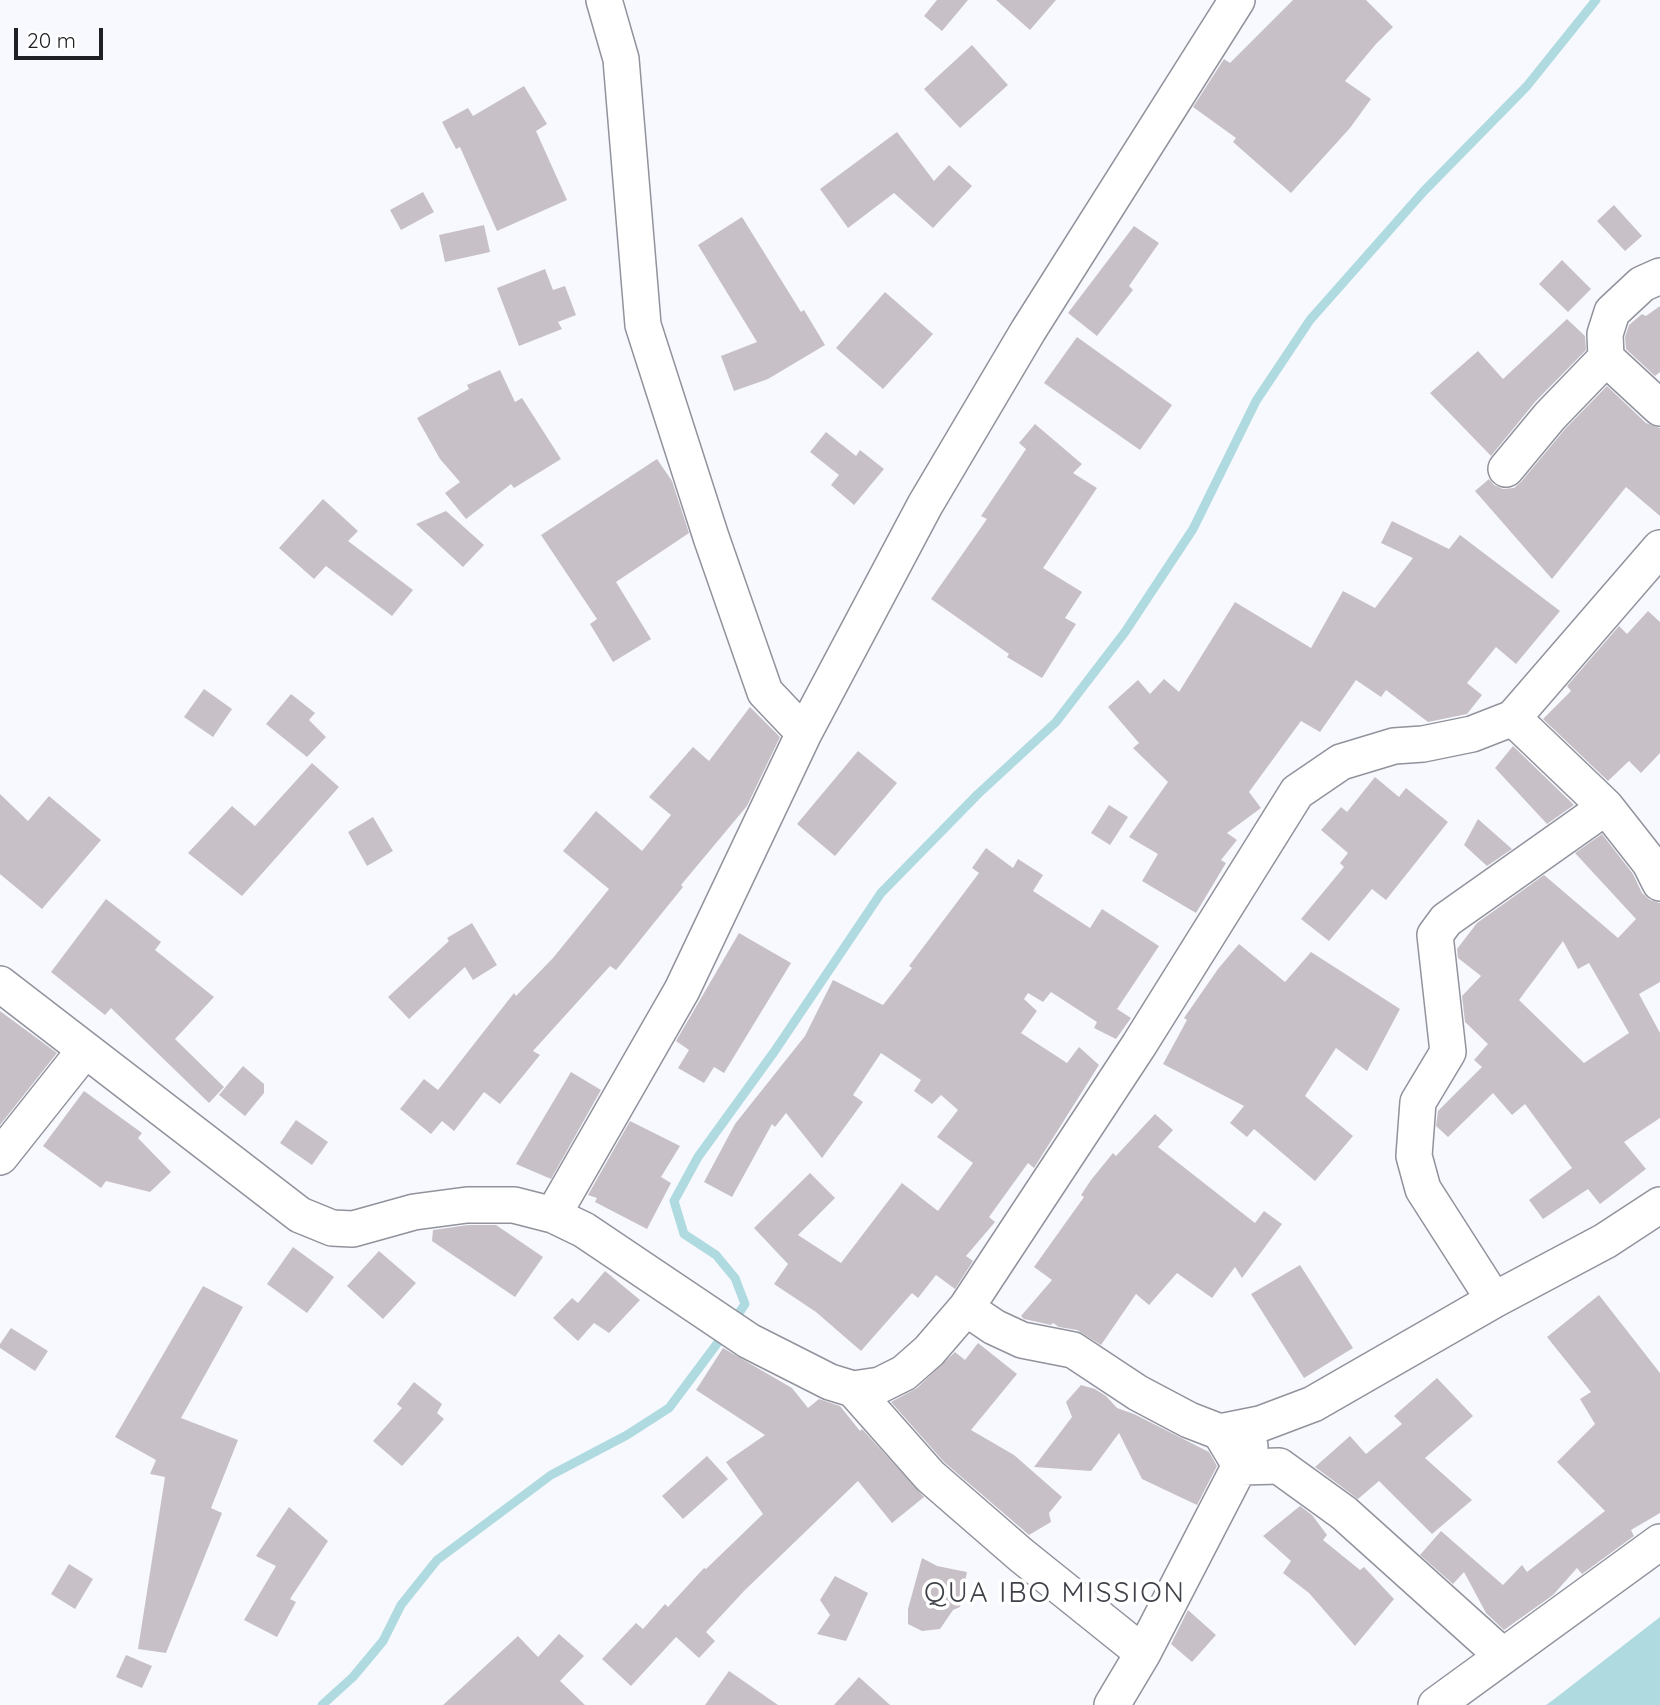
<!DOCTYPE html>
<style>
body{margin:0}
#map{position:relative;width:1660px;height:1705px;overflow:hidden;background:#f7f9ff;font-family:Quicksand,sans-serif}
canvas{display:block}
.scale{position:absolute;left:14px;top:28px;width:89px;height:32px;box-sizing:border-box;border:4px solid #202024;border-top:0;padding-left:9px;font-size:21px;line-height:24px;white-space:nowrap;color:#202024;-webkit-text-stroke:5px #fff;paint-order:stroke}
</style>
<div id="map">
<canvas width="1660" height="1705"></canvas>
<div class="scale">20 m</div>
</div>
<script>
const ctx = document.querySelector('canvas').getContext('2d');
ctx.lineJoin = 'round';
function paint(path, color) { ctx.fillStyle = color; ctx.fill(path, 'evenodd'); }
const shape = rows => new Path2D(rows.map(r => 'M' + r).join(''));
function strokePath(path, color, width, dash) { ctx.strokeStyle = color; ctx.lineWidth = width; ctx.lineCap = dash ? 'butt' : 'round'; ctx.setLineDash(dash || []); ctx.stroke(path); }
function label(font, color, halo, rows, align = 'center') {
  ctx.font = font + ' Quicksand,sans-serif'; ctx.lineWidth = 7; ctx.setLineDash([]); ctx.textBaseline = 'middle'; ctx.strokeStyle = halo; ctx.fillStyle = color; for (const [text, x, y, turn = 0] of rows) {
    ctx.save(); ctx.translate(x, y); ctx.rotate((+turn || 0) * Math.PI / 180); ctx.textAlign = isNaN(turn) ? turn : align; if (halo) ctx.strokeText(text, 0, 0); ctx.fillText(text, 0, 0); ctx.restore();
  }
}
paint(shape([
 [1660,1617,1660,1705,1546,1705,1553,1700]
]), '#afdbe0');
strokePath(shape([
 [733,1322,745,1304,735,1278,716,1255,684,1234,674,1201,698,1157,774,1052,881,893,978,794,1056,722,1125,632,1193,529,1256,401,1310,320,1424,191,1527,86,1596,0],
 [322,1705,353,1677,383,1641,401,1605,437,1560,551,1475,627,1435,669,1408,725,1333]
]), '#afdbe0', 9);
paint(shape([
 [937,0,968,0,942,31,924,16],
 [996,0,1056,0,1030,30],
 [1293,0,1366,0,1393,27,1376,44,1345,81,1371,99,1350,128,1291,193,1233,142,1236,138,1193,107,1224,59,1230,63],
 [972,45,1008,85,960,128,924,89],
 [524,86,547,124,536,131,567,200,497,231,460,147,456,149,442,122,468,108,473,116],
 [897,132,934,181,949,165,972,186,933,228,894,193,848,228,820,189],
 [423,192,434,212,401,230,390,210],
 [1614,205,1642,236,1625,251,1597,221],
 [742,217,801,312,804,310,825,345,768,379,734,391,721,356,757,342,698,245],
 [484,225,490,252,445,262,439,235],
 [1134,226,1159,243,1129,286,1133,290,1097,336,1068,313],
 [1562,260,1591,289,1568,312,1539,284],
 [545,269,553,290,565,286,576,315,558,322,562,329,519,346,497,288],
 [885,292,933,334,883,389,836,348],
 [1660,306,1660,372,1655,376,1626,349,1625,337,1629,325,1642,314,1646,316],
 [1567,319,1585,336,1586,350,1535,402,1491,456,1430,393,1478,351,1503,379],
 [1077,337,1172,405,1140,450,1044,383],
 [500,370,515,402,522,398,561,459,514,488,511,484,466,519,445,493,460,482,440,459,417,418,469,389,467,385],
 [1607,386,1646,423,1660,428,1660,516,1626,487,1552,579,1475,491,1489,479,1494,485,1503,489,1514,488,1521,482,1565,429],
 [1035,424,1082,464,1073,473,1097,488,1043,568,1082,592,1065,618,1076,624,1042,678,1007,657,1009,654,931,599,987,519,981,516,1026,449,1019,443],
 [826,432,856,456,860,450,884,469,854,505,831,485,839,475,810,452],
 [657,459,672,481,689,533,616,582,651,639,613,662,590,624,597,619,541,535],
 [323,499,358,531,348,541,413,590,392,616,326,566,314,579,279,548],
 [446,511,484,545,463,567,416,524],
 [1392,521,1449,549,1460,535,1560,611,1516,664,1496,647,1467,683,1482,695,1467,714,1428,722,1386,690,1381,697,1356,680,1320,732,1301,721,1249,792,1261,808,1227,833,1237,840,1221,860,1226,863,1196,913,1142,881,1158,854,1129,837,1168,782,1133,748,1139,743,1108,707,1138,680,1150,694,1164,679,1179,692,1235,602,1311,648,1343,591,1375,608,1413,558,1381,543],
 [1648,611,1660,622,1660,753,1641,773,1629,761,1608,781,1543,719,1571,691,1567,686,1619,626,1627,634],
 [204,689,232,709,213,737,184,717],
 [291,694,315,713,309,720,326,737,307,757,266,724],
 [750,707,780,737,747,806,681,885,683,887,616,970,610,966,533,1051,540,1055,500,1104,484,1092,454,1131,442,1121,431,1134,400,1109,424,1079,438,1090,514,993,516,996,553,958,609,889,563,851,596,811,642,851,671,815,649,797,693,747,709,761],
 [1513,746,1574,805,1547,824,1495,768],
 [858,751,897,783,835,856,797,824],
 [312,763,339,787,242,896,188,853,232,806,255,826],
 [1375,777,1399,797,1406,788,1448,822,1386,900,1372,889,1329,941,1301,919,1344,867,1340,863,1348,853,1321,830,1341,807,1347,812],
 [0,794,28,821,49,796,101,840,42,909,0,874],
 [1109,805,1128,817,1110,845,1091,833],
 [373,817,393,851,367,866,348,832],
 [1478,819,1512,849,1487,866,1464,845],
 [1602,834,1633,874,1642,893,1650,900,1660,903,1660,982,1639,994,1660,1033,1660,1118,1624,1142,1646,1169,1600,1204,1588,1189,1543,1219,1529,1200,1572,1168,1525,1104,1512,1115,1493,1093,1448,1137,1436,1126,1438,1111,1482,1067,1474,1060,1488,1044,1465,1022,1462,996,1481,976,1458,958,1457,949,1477,923,1544,875,1618,938,1636,919,1575,853],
 [1563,941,1578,969,1589,963,1629,1033,1584,1063,1519,1000],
 [986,848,1013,868,1018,859,1043,875,1033,891,1090,928,1102,909,1159,946,1117,1009,1131,1018,1116,1039,1094,1028,1097,1022,1051,992,1043,1002,1028,993,1024,999,1037,1011,1021,1033,1067,1063,1079,1047,1099,1065,1034,1168,1028,1163,989,1217,995,1222,966,1256,973,1261,955,1289,936,1275,918,1298,912,1293,861,1351,816,1312,774,1284,788,1264,754,1228,810,1173,835,1198,798,1235,841,1263,902,1183,938,1211,973,1163,937,1137,958,1110,941,1095,932,1104,914,1091,921,1080,881,1053,853,1095,863,1102,822,1158,786,1113,775,1127,772,1124,732,1197,704,1182,735,1124,805,1036,833,980,883,1005,912,968,909,966,979,873,972,868],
 [106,899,161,942,155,950,214,997,175,1039,224,1087,209,1103,111,1008,105,1015,51,972],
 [472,923,497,965,473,980,465,967,409,1019,388,997,449,941,447,938],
 [739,933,791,963,724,1073,714,1067,704,1083,678,1068,689,1050,676,1041],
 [1239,944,1285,982,1311,952,1400,1009,1367,1071,1336,1048,1305,1096,1353,1136,1315,1181,1254,1129,1247,1137,1230,1123,1244,1106,1163,1064,1187,1020,1184,1018,1218,969],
 [0,1011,57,1053,0,1125],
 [243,1066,264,1084,264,1093,245,1116,219,1095],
 [571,1072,601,1090,551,1179,516,1164],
 [84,1091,142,1133,138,1138,171,1172,150,1192,106,1181,101,1188,43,1146],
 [1155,1114,1173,1130,1158,1147,1255,1223,1264,1211,1282,1224,1242,1278,1235,1267,1212,1298,1177,1273,1149,1305,1136,1294,1101,1345,1077,1330,1059,1327,1053,1323,1051,1325,1024,1319,1021,1316,1052,1280,1034,1267,1084,1197,1081,1195,1091,1180,1113,1153,1116,1156],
 [296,1120,328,1142,312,1165,280,1143],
 [630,1121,680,1146,661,1177,671,1183,647,1229,595,1202,597,1198,588,1195],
 [468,1225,496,1225,543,1257,515,1297,432,1241,433,1230],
 [293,1247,334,1277,307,1313,267,1284],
 [379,1251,416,1283,383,1319,347,1286],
 [1300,1265,1353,1348,1304,1378,1251,1294],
 [605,1271,640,1300,609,1333,594,1323,578,1341,553,1318,572,1298,578,1303],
 [203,1286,243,1307,181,1418,238,1440,211,1508,222,1513,166,1653,138,1649,165,1477,150,1474,156,1460,115,1437],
 [1599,1295,1660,1373,1660,1513,1631,1530,1634,1536,1582,1574,1577,1568,1553,1595,1504,1630,1486,1613,1464,1572,1453,1584,1420,1555,1441,1531,1503,1585,1522,1565,1527,1572,1605,1511,1557,1462,1595,1424,1580,1399,1591,1392,1547,1337],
 [11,1328,48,1351,35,1371,0,1348,0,1344],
 [978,1343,1017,1374,971,1430,1014,1455,1062,1497,1049,1513,1051,1522,1029,1535,944,1462,891,1402,917,1388,955,1352,965,1360],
 [723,1348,792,1388,808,1408,819,1399,840,1406,860,1431,862,1429,924,1497,892,1523,858,1481,744,1591,706,1632,715,1641,699,1658,676,1637,631,1686,602,1659,636,1623,643,1629,665,1604,668,1607,704,1568,706,1569,763,1514,726,1462,765,1435,696,1390],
 [1437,1378,1473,1416,1425,1458,1472,1500,1432,1534,1379,1481,1358,1499,1315,1467,1350,1436,1366,1454,1402,1424,1394,1416],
 [414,1382,442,1404,437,1413,444,1419,402,1466,373,1441,402,1408,397,1404],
 [1081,1385,1095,1389,1106,1396,1117,1408,1134,1414,1209,1452,1217,1466,1197,1505,1142,1479,1119,1433,1091,1471,1034,1467,1072,1417,1066,1402],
 [707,1456,728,1479,683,1519,662,1496],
 [1300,1506,1312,1515,1327,1535,1323,1540,1360,1570,1364,1567,1394,1599,1355,1646,1309,1593,1283,1573,1291,1561,1263,1536],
 [289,1507,328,1541,290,1599,296,1602,277,1637,244,1620,276,1566,256,1556],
 [922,1558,937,1566,967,1572,960,1607,953,1610,940,1629,922,1631,908,1624,908,1609],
 [69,1564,93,1579,75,1609,51,1594],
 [835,1576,868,1593,846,1641,817,1634,830,1615,820,1600],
 [1188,1610,1216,1635,1192,1662,1171,1644],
 [559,1634,584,1656,560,1681,585,1705,443,1705,518,1636,538,1657],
 [126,1655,152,1666,142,1688,116,1677],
 [729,1671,778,1705,705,1705],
 [859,1677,890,1705,834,1705]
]), '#c8c0c7');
const minor = shape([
 [604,0,621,59,643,325,711,537,765,692,804,733],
 [1606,358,1605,334,1612,312,1642,284,1660,276],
 [1506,469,1550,416,1606,358,1660,408],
 [1513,718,1606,807,1650,863,1660,883],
 [0,984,300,1215,332,1228,353,1229,414,1212,467,1205,514,1205,553,1215,584,1230,749,1341,830,1382,853,1389,880,1385,904,1373,929,1351,966,1308,1139,1045,1297,792,1341,762,1394,746,1423,744,1472,734,1513,718,1660,548],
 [0,1157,85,1050],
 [553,1215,682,990,804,733,925,505,1028,331,1237,0],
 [1494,1300,1423,1189,1414,1156,1418,1102,1448,1052,1435,935,1446,920,1606,807],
 [966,1308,994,1327,1022,1340,1073,1350,1138,1393,1189,1420,1220,1432,1241,1467,1279,1466,1344,1513,1503,1656],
 [853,1389,930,1476,1021,1555,1143,1653],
 [1220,1432,1260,1424,1313,1404,1494,1300,1605,1241,1660,1205],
 [1112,1705,1143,1653,1250,1446],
 [1436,1705,1660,1542]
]);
strokePath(minor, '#91929c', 38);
strokePath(minor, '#fff', 35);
ctx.letterSpacing = '2px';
label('28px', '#3f4149', '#fff', [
 ["QUA IBO MISSION",1055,1594]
]);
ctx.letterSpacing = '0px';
</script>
